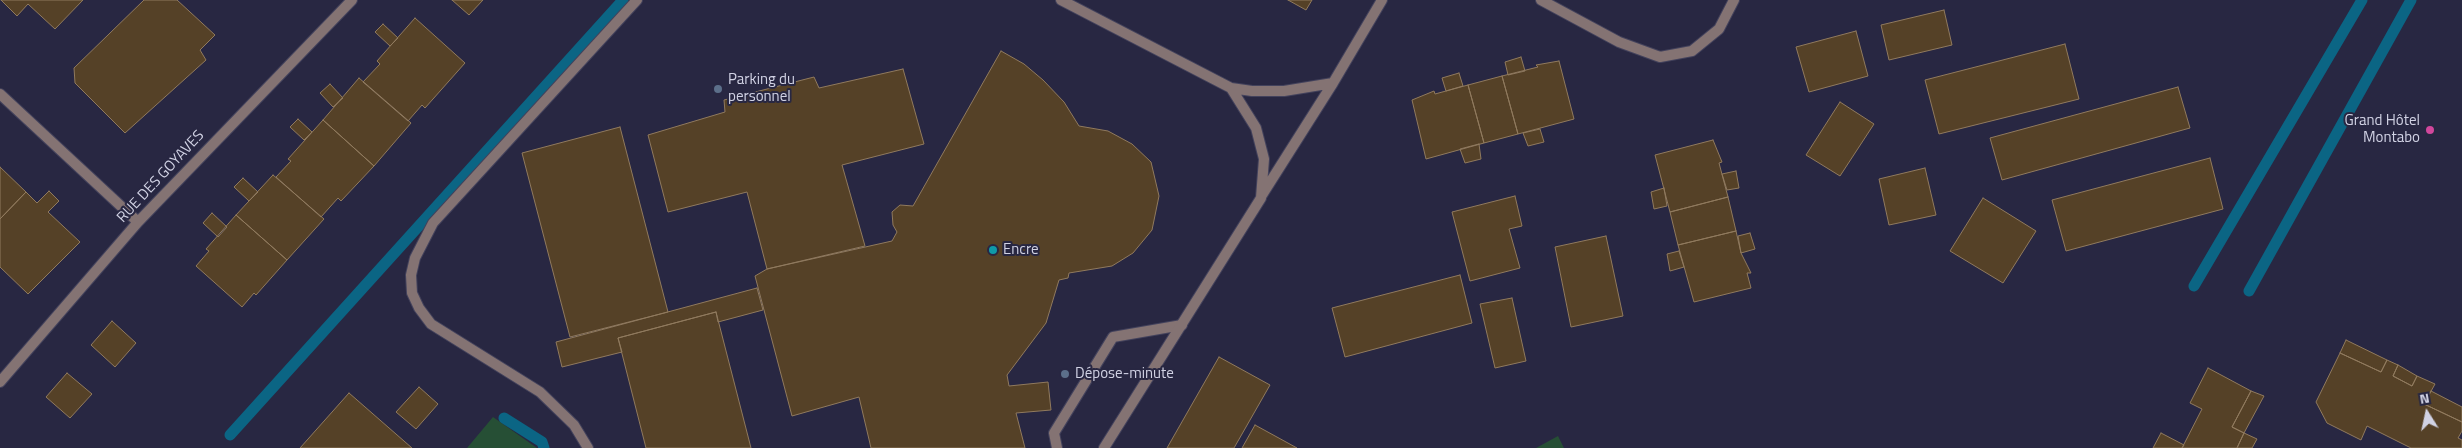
<!DOCTYPE html>
<meta charset="utf-8">
<style>
body{margin:0}
#map{position:relative;width:2462px;height:448px;overflow:hidden;background:#282742;font-family:"Titillium Web",sans-serif}
canvas{display:block}
.north{position:absolute;left:2402px;top:388px;width:50px;height:50px;-webkit-text-stroke:4px #282742;paint-order:stroke;rotate:350deg;font-size:14px;font-weight:700;line-height:20px;text-align:center;color:#d1d2e4}
.north::after{content:'';display:block;margin:auto;width:18px;height:22px;background:#d1d2e4;clip-path:polygon(50% 0,100% 100%,50% 72%,0 100%)}
</style>
<div id="map">
<canvas width="2462" height="448"></canvas>
<div class="north">N</div>
</div>
<script>
const ctx = document.querySelector('canvas').getContext('2d');
ctx.lineJoin = 'round';
function paint(path, color) { ctx.fillStyle = color; ctx.fill(path, 'evenodd'); }
const shape = rows => new Path2D(rows.map(r => 'M' + r).join(''));
function strokePath(path, color, width, dash) { ctx.strokeStyle = color; ctx.lineWidth = width; ctx.lineCap = dash ? 'butt' : 'round'; ctx.setLineDash(dash || []); ctx.stroke(path); }
function label(font, color, halo, rows, align = 'center') {
  ctx.font = font + ' "Titillium Web",sans-serif'; ctx.lineWidth = 4; ctx.setLineDash([]); ctx.textBaseline = 'middle'; ctx.strokeStyle = halo; ctx.fillStyle = color; for (const [text, x, y, turn = 0] of rows) {
    ctx.save(); ctx.translate(x, y); ctx.rotate((+turn || 0) * Math.PI / 180); ctx.textAlign = isNaN(turn) ? turn : align; if (halo) ctx.strokeText(text, 0, 0); ctx.fillText(text, 0, 0); ctx.restore();
  }
}
paint(shape([
 [493,417,537,448,467,448],
 [1558,436,1564,448,1536,448]
]), '#264f35');
strokePath(shape([
 [2194,286,2362,0],
 [2249,291,2411,0],
 [504,418,542,442,544,448],
 [230,435,623,0]
]), '#0b6584', 11);
const building = shape([
 [1,0,83,0,55,29,28,4,17,16,1,0],
 [144,0,177,0,215,35,200,50,206,60,125,133,75,83,74,68,144,0],
 [452,0,483,0,469,15,452,0],
 [1288,0,1312,0,1306,10,1288,0],
 [1944,10,1952,45,1889,60,1881,25,1944,10],
 [415,18,465,63,425,108,422,105,408,121,363,82,380,64,377,61,415,18],
 [383,24,398,38,390,46,375,32,383,24],
 [1856,31,1868,76,1809,92,1796,47,1856,31],
 [2065,44,2079,99,1939,134,1925,80,2065,44],
 [1001,51,1024,64,1043,80,1064,102,1079,126,1108,131,1132,144,1151,162,1159,196,1152,230,1133,253,1112,266,1069,273,1068,278,1059,280,1046,323,1007,375,1009,386,1048,382,1051,410,1016,413,1025,448,871,448,859,397,792,416,755,276,767,269,892,241,897,232,893,225,892,212,900,205,913,206,1001,51],
 [1521,57,1525,71,1508,75,1505,62,1521,57],
 [1559,61,1574,119,1518,134,1502,76,1538,67,1536,65,1559,61],
 [903,69,924,144,842,165,865,246,767,269,747,192,668,212,648,135,725,112,724,100,814,77,819,88,903,69],
 [1459,73,1463,86,1446,91,1442,78,1459,73],
 [1502,76,1518,134,1484,143,1468,85,1502,76],
 [359,78,411,123,374,166,323,120,359,78],
 [330,84,343,98,333,107,320,93,330,84],
 [1468,85,1484,143,1426,159,1412,100,1434,91,1435,94,1468,85],
 [2178,87,2190,128,2002,180,1990,138,2178,87],
 [1840,102,1874,124,1840,176,1806,155,1840,102],
 [298,119,312,132,304,140,290,127,298,119],
 [323,120,374,166,341,201,338,198,321,217,276,177,291,161,288,159,323,120],
 [620,127,668,312,570,337,522,153,620,127],
 [1540,129,1544,142,1528,146,1523,133,1540,129],
 [1713,140,1722,162,1719,163,1728,197,1670,212,1655,155,1713,140],
 [1479,144,1481,159,1465,163,1460,149,1479,144],
 [2210,158,2223,209,2066,251,2052,200,2210,158],
 [0,167,26,192,0,219,0,167],
 [1925,168,1936,215,1889,225,1879,179,1925,168],
 [1736,171,1739,188,1727,190,1722,174,1736,171],
 [273,175,324,219,287,260,236,215,273,175],
 [243,178,258,192,249,201,234,187,243,178],
 [1664,188,1667,206,1654,209,1651,192,1664,188],
 [49,191,59,201,48,212,80,242,28,294,0,267,0,219,26,192,37,203,49,191],
 [1515,196,1522,226,1509,229,1520,268,1470,281,1452,212,1515,196],
 [1728,197,1736,231,1678,245,1670,212,1728,197],
 [1983,198,2036,231,2003,283,1950,251,1983,198],
 [212,213,227,227,218,237,203,223,212,213],
 [236,215,287,260,256,295,254,293,242,307,196,266,209,251,206,249,236,215],
 [1736,231,1741,253,1751,273,1747,273,1751,288,1694,302,1678,245,1736,231],
 [1750,233,1755,249,1741,253,1738,236,1750,233],
 [1606,236,1623,316,1571,327,1555,247,1606,236],
 [1679,251,1684,267,1670,271,1667,254,1679,251],
 [1460,275,1472,323,1345,357,1332,308,1460,275],
 [757,288,763,310,718,322,716,312,618,338,622,352,562,367,556,342,757,288],
 [1512,298,1526,361,1495,368,1480,304,1512,298],
 [716,312,751,448,646,448,618,338,716,312],
 [112,321,136,343,115,367,91,345,112,321],
 [2346,340,2387,360,2381,372,2340,353,2346,340],
 [2340,353,2381,372,2387,360,2398,365,2393,376,2412,386,2417,376,2435,384,2424,404,2462,422,2462,431,2458,438,2462,440,2462,448,2411,448,2367,426,2361,440,2327,423,2316,402,2340,353],
 [1219,357,1270,385,1234,448,1167,448,1219,357],
 [2398,365,2417,376,2412,386,2393,376,2398,365],
 [2208,368,2251,391,2232,427,2244,433,2237,448,2182,448,2202,409,2190,403,2208,368],
 [67,373,92,394,70,418,46,397,67,373],
 [419,387,438,404,416,429,396,412,419,387],
 [2251,391,2264,396,2244,433,2232,427,2251,391],
 [2431,391,2462,407,2462,422,2424,404,2431,391],
 [349,393,412,448,300,448,349,393],
 [1255,425,1297,448,1242,448,1255,425],
 [2161,433,2184,445,2182,448,2153,448,2161,433],
 [2244,433,2257,439,2252,448,2237,448,2244,433]
]);
paint(building, '#554127');
strokePath(building, '#907a5e', 1);
const lane = shape([
 [1057,448,1054,433,1113,337,1182,325]
]);
const street = shape([
 [1061,0,1231,88,1256,128,1264,159,1261,198,1104,448],
 [1541,0,1619,42,1660,57,1692,51,1719,29,1734,0],
 [1231,88,1252,91,1284,91,1333,83],
 [0,94,138,222],
 [1262,195,1333,83,1382,0],
 [0,382,138,222,352,0],
 [588,448,574,425,540,392,431,324,419,308,412,293,411,275,415,258,433,223,637,0]
]);
strokePath(lane, '#43425c', 12);
strokePath(street, '#43425c', 12);
strokePath(lane, '#847373', 10);
strokePath(street, '#847373', 10);
for (const [x, y, r, color] of [
 [718,89,5,"#5c6f8a"],
 [2430,130,5,"#d1479c"],
 [993,250,5,"#0f9aa8"],
 [1065,374,5,"#5c6f8a"]
]) { const dot = new Path2D(); dot.arc(x, y, r, 0, 2 * Math.PI); ctx.fillStyle = color; ctx.fill(dot); strokePath(dot, '#282742', 2); }
label('15px', '#d1d2e4', '#282742', [
 ["Parking du",728,80],
 ["personnel",728,97],
 ["Grand Hôtel",2420,121,"right"],
 ["Montabo",2420,138,"right"],
 ["Encre",1003,250],
 ["Dépose-minute",1075,374]
], 'left');
label('15px', '#d1d2e4', '#282742', [
 ["RUE DES GOYAVES",161,177,-47]
]);
</script>
